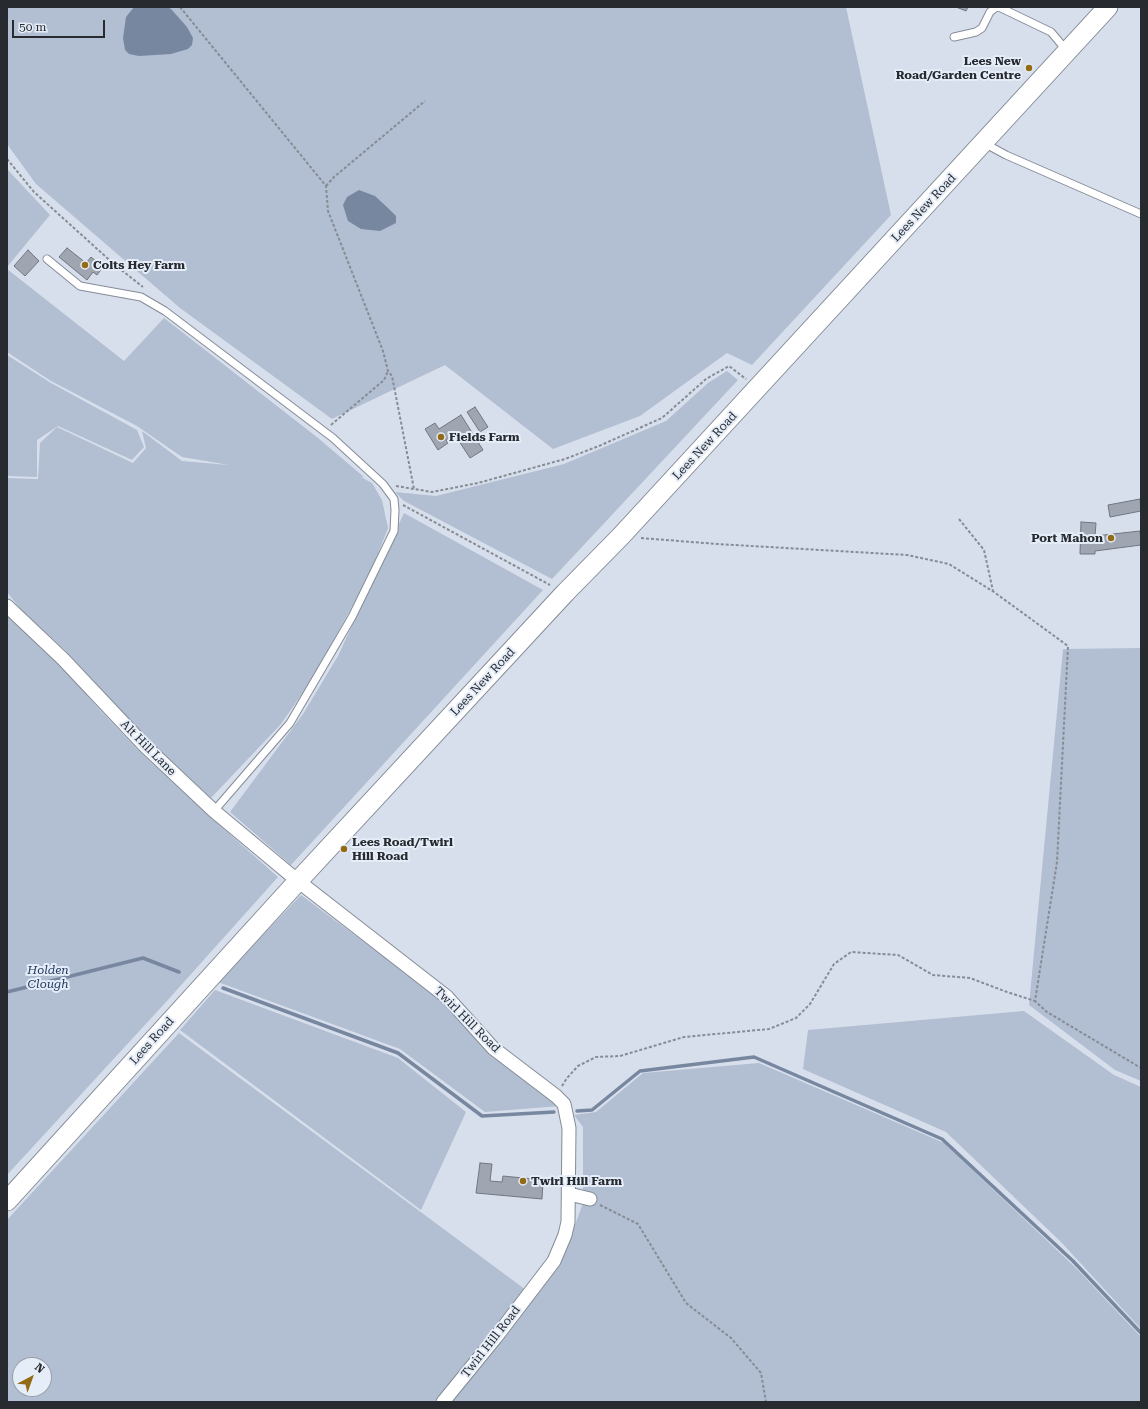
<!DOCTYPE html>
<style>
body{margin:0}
#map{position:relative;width:1148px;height:1409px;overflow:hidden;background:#d8dfec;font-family:"Roboto Serif",serif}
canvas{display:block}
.frame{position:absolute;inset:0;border:8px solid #272a2f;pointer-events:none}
.north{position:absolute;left:12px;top:1357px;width:40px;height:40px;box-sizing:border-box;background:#e5edf9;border:1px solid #999fa8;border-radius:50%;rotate:41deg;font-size:11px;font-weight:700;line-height:16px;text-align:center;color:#272a2f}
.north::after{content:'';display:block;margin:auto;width:14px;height:18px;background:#936b14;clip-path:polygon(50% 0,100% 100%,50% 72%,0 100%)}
.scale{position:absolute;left:12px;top:20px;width:93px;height:18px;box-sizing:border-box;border:2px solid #272a2f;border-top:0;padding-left:5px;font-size:12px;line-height:14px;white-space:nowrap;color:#272a2f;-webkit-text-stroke:3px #e5edf9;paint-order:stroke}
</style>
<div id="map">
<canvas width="1148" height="1409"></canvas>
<div class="frame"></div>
<div class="north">N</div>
<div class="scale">50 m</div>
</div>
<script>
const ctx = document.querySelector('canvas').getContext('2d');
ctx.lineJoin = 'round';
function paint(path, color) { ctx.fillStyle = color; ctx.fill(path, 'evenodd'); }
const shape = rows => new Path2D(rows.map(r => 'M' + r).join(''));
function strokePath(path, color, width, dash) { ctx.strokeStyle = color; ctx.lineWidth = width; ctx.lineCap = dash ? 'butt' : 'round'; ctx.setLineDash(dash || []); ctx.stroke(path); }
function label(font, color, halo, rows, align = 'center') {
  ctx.font = font + ' "Roboto Serif",serif'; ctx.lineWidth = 4; ctx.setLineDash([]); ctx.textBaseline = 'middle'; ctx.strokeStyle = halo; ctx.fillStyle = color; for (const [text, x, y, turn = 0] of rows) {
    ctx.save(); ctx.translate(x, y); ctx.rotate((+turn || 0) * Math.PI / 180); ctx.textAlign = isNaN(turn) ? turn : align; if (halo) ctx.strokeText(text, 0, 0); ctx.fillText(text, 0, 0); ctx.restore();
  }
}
paint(shape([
 [7,7,846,7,891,215,752,365,727,353,640,416,553,449,445,365,332,419,180,308,36,184,7,144],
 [7,169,50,215,7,267],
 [7,269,124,361,164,318,318,438,364,477,361,477,372,483,382,500,388,528,370,574,311,681,281,724,211,798,144,735,65,650,22,611,7,592,7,478,38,479,40,443,57,427,133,463,146,448,142,431,182,461,229,465,182,457,137,426,51,381,7,352],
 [7,355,51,383,137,430,144,447,132,460,58,426,37,440,37,477,7,476],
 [727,371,738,380,552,579,404,501,395,492,436,496,564,464,666,421,708,383],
 [404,513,543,590,291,865,230,812,303,714,338,656],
 [7,614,62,666,97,707,138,750,208,815,278,877,166,1002,7,1175],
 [1141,648,1141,1081,1115,1070,1029,1005,1063,649],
 [301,895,446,1003,479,1043,560,1106,485,1112,400,1049,218,982],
 [215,990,398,1058,466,1112,421,1210,180,1030],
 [1024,1011,1114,1075,1141,1087,1141,1329,1061,1242,946,1132,803,1069,808,1030],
 [179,1033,526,1290,437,1402,7,1402,7,1220],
 [20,1365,44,1365,44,1389,20,1389],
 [759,1063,944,1143,1077,1269,1141,1337,1141,1402,451,1402,562,1260,583,1203,583,1127,574,1115,596,1112,643,1073]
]), '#b2bed1');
paint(shape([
 [134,7,167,7,171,9,187,27,193,38,192,45,188,49,171,54,139,56,129,54,125,50,123,38,126,17],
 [359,190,375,196,388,208,396,216,396,223,380,231,361,229,348,221,343,205,347,197]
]), '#7887a0');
strokePath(shape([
 [223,988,398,1053,482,1116,554,1112],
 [7,992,143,958,179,972],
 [577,1111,592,1110,640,1071,754,1057,942,1139,1073,1261,1141,1333]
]), '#7887a0', 3.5);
const building = shape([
 [956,7,968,7,966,11,956,7],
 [67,248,86,263,91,257,103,267,97,275,93,272,87,280,59,257,67,248],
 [28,250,39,261,25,276,14,266,28,250],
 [475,407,488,427,480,432,467,412,475,407],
 [461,415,483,450,470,458,455,435,446,440,448,443,438,450,425,429,435,423,439,429,461,415],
 [1140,499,1141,511,1110,517,1108,505,1140,499],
 [1081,522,1096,523,1095,536,1140,531,1141,545,1095,551,1095,554,1080,554,1081,522],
 [480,1163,492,1164,490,1181,502,1182,503,1176,543,1180,542,1199,476,1193,480,1163]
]);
paint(building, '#9fa6b1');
strokePath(building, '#707681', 1);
const service = shape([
 [999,7,1051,32,1067,51],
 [954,37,976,32,982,28,990,12,995,8,999,7],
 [984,143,1006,155,1141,214],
 [47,259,80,286,141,297,165,311,333,438,383,484,394,499,395,510,394,531,352,617,290,723,214,811]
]);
const minor = shape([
 [7,606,63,659,145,746,214,811,298,881,447,997,493,1048,556,1096,564,1104,569,1128,568,1222,565,1235,554,1261,496,1337,443,1402],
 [569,1194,590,1199]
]);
const secondary = shape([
 [7,1201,298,881,565,593,621,536,1108,7]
]);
strokePath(service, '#858c97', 9);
strokePath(minor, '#858c97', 15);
strokePath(secondary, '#858c97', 21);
strokePath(shape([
 [180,7,326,186,328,211,383,351,388,371,392,376,414,489],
 [7,159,34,192,115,265,143,287],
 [326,186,334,177,425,101],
 [331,425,384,380,388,371],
 [396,486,432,492,478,483,565,459,599,446,662,418,706,379,729,366,746,379],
 [403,505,550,585],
 [959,519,984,550,993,591],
 [641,538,717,544,907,555,949,564,994,592,1068,646,1057,862,1035,1001,1047,1012,1141,1068],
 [562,1086,567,1078,578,1066,596,1057,620,1056,684,1037,769,1029,796,1018,810,1004,834,964,851,952,898,955,933,975,970,978,1007,992,1035,1001],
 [600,1205,638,1224,686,1303,731,1338,761,1373,766,1402]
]), '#868c95', 2, [3, 2]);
strokePath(service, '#fff', 7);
strokePath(minor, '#fff', 13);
strokePath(secondary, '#fff', 19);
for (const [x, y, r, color] of [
 [1029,68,4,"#936b14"],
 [85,265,4,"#936b14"],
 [441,437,4,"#936b14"],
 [1111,538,4,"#936b14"],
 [344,849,4,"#936b14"],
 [523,1181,4,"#936b14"]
]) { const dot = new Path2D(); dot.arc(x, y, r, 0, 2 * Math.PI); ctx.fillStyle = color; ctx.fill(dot); strokePath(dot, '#e5edf9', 1.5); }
label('bold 12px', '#272a2f', '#e5edf9', [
 ["Lees New",1021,61,"right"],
 ["Road/Garden Centre",1021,75,"right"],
 ["Colts Hey Farm",93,265],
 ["Fields Farm",449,437],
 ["Port Mahon",1103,538,"right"],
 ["Lees Road/Twirl",352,842],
 ["Hill Road",352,856],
 ["Twirl Hill Farm",531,1181]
], 'left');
label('12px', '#272a2f', '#e5edf9', [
 ["Lees New Road",924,208,-47],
 ["Lees New Road",705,446,-47],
 ["Lees New Road",483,682,-47],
 ["Alt Hill Lane",148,748,45],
 ["Twirl Hill Road",467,1020,45],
 ["Lees Road",152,1041,-48],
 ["Twirl Hill Road",491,1342,-52]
]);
label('italic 12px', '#22385d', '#e5edf9', [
 ["Holden",48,970],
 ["Clough",48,984]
]);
</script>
